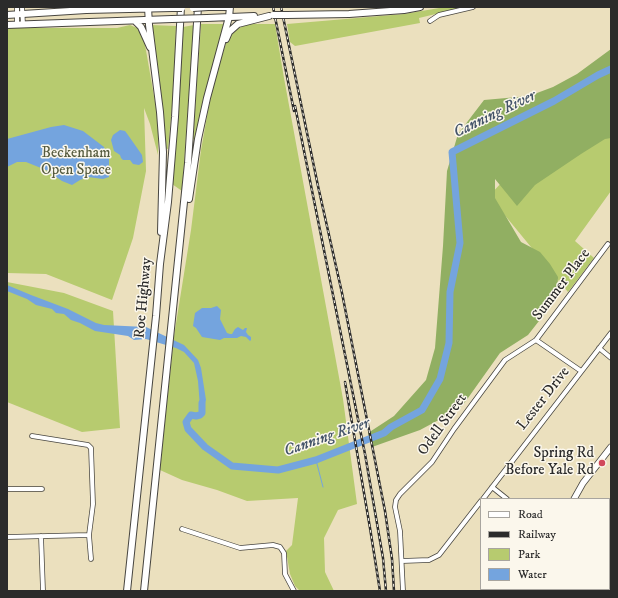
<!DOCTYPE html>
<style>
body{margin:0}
#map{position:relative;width:618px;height:598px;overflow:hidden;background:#ebe0be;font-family:"IM FELL DW Pica",serif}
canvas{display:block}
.frame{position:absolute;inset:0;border:8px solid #2b2b2b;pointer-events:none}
.legend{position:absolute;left:480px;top:498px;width:130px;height:92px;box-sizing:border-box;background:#fbf7ec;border:1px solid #a8a59f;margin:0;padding:5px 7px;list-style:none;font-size:12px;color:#2b2b2b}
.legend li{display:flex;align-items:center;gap:8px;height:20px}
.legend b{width:20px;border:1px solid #a8a59f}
</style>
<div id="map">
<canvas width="618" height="598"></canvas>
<div class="frame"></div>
<ul class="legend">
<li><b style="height:5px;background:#fff"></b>Road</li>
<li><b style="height:5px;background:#2b2b2b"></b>Railway</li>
<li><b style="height:11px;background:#b7cb6f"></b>Park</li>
<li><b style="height:11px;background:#74a4de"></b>Water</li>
</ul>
</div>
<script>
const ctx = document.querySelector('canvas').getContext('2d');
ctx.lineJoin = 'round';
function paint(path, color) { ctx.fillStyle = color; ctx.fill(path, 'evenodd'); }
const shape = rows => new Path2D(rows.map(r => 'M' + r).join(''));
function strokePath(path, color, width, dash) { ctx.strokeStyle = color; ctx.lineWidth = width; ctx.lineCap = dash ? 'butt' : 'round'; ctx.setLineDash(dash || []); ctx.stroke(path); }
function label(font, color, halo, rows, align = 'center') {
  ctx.font = font + ' "IM FELL DW Pica",serif'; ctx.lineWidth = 3; ctx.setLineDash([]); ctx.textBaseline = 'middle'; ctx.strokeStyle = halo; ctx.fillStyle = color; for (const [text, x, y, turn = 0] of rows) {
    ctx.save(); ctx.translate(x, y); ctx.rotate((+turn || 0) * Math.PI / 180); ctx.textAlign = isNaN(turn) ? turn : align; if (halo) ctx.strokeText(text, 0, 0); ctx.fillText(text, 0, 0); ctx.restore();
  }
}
paint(shape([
 [445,7,465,7,419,18,420,23,295,46,290,42,287,24,404,14],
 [201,24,223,24,224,26,204,98,195,140,193,139],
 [253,24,275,24,284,78,343,399,357,504,338,510,324,538,325,572,334,591,300,591,295,586,290,574,286,551,292,545,298,498,247,501,217,490,182,480,160,470,174,336,191,230,201,150,212,88,227,40,234,29,236,30,245,25],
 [130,25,137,28,144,39,158,119,158,155,150,124,144,108,146,171,133,238,112,300,46,274,7,273,7,28,117,28],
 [151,25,176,26,174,86,168,149,164,148],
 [194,25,182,191,172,184,182,41,183,27],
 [611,101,611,191,575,241,594,258,568,292,489,196,549,132],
 [7,282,64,293,113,311,120,428,82,432,7,402]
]), '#b7cb6f');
paint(shape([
 [611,49,611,138,605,139,581,154,535,185,517,206,495,179,495,198,521,242,540,252,550,264,558,277,557,298,528,335,500,353,463,405,448,415,420,430,372,447,368,433,394,416,426,380,435,348,443,246,447,171,458,134,484,100,529,96,553,87,577,74]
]), '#91af62');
paint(shape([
 [64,125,83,131,104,147,109,159,109,177,103,179,88,177,80,180,72,185,62,181,46,170,26,162,17,162,7,167,7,139,51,127],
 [120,130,125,131,128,135,142,155,143,162,139,165,133,164,130,160,123,160,121,158,120,155,114,151,111,140,113,135],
 [7,285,31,295,68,309,96,323,104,325,146,327,184,345,198,360,201,368,206,400,202,413,200,407,198,381,194,363,184,352,176,348,146,339,134,340,128,336,95,331,80,323,71,320,64,314,56,313,52,309,36,305,27,299,7,291],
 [217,306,221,310,220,319,227,333,230,334,232,334,235,329,238,327,243,330,245,328,247,328,246,332,248,335,251,337,251,340,250,341,246,337,241,336,237,338,224,338,220,340,202,337,196,328,193,326,195,313,202,308,211,308]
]), '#74a4de');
strokePath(shape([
 [316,460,323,487]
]), '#74a4de', 1);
strokePath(shape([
 [202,403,202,413,200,415,196,416,191,415,186,422,188,429,205,447,232,466,278,470,316,460,384,433,391,427,422,410,440,379,449,343,450,292,460,243,452,152,554,101,598,75,611,69]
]), '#74a4de', 7);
const minor = shape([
 [17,7,17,24],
 [22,7,23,24],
 [430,21,439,15,473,7],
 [536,340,608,244],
 [599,348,611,358],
 [32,436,88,445,91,448,93,504,89,535,91,559],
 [492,487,507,499],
 [7,489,42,489],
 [483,499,611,333],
 [182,529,240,548,273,545,280,547,284,553,285,574,294,591],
 [41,536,43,591],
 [7,537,89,535],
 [402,561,429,560,439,555,481,501],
 [403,591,400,531,395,507,396,500,400,494,432,462,454,429,505,360,536,340,581,371],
 [500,591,502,589]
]);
const major = shape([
 [574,499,583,483,611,447],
 [572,589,572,591]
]);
const highway = shape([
 [148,7,149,25,160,112,163,152,161,232],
 [208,7,227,7],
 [7,15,86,10,172,8],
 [287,15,349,14,404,10,420,7],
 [207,18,254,16],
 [135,21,141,27,150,47],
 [7,25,172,19],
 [226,39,229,32,238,24,269,16],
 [189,199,198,139,207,98,229,17,230,7],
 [127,591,156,316,160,264,168,202,175,117,181,7],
 [144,591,188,163,198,7]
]);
strokePath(minor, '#484641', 5.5);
strokePath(major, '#484641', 7);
strokePath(highway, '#484641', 8);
strokePath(minor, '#fff', 4);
strokePath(major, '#fff', 5.5);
strokePath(highway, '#fff', 6);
const rail = shape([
 [273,7,294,111],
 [281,7,318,186,342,293,385,511,392,559,394,591],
 [295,106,365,454,383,558,386,591],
 [345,382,370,528,380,591]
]);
strokePath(rail, '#2b2b2b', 2.5);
strokePath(rail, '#fbf7ec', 1, [3]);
const highwayBridge = shape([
 [172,8,182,8],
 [193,8,208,7],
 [273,15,287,15],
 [172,19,207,18]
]);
strokePath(highwayBridge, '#484641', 8, []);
strokePath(highwayBridge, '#fff', 6);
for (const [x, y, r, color] of [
 [602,463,4,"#d1495b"]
]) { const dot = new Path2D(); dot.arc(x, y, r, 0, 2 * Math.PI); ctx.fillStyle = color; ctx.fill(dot); strokePath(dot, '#fbf7ec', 1.5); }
label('15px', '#555b3f', '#fbf7ec', [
 ["Beckenham",76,154],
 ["Open Space",76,171]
]);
label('15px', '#2b2b2b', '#fbf7ec', [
 ["Summer Place",562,285,-53],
 ["Roe Highway",144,298,-85],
 ["Lester Drive",544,399,-52],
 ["Odell Street",443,425,-54]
]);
label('15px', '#2b2b2b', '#fbf7ec', [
 ["Spring Rd",594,454],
 ["Before Yale Rd",594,471]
], 'right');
label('italic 16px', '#45556a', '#fbf7ec', [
 ["Canning River",495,115,-26],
 ["Canning River",327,438,-19]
]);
</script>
